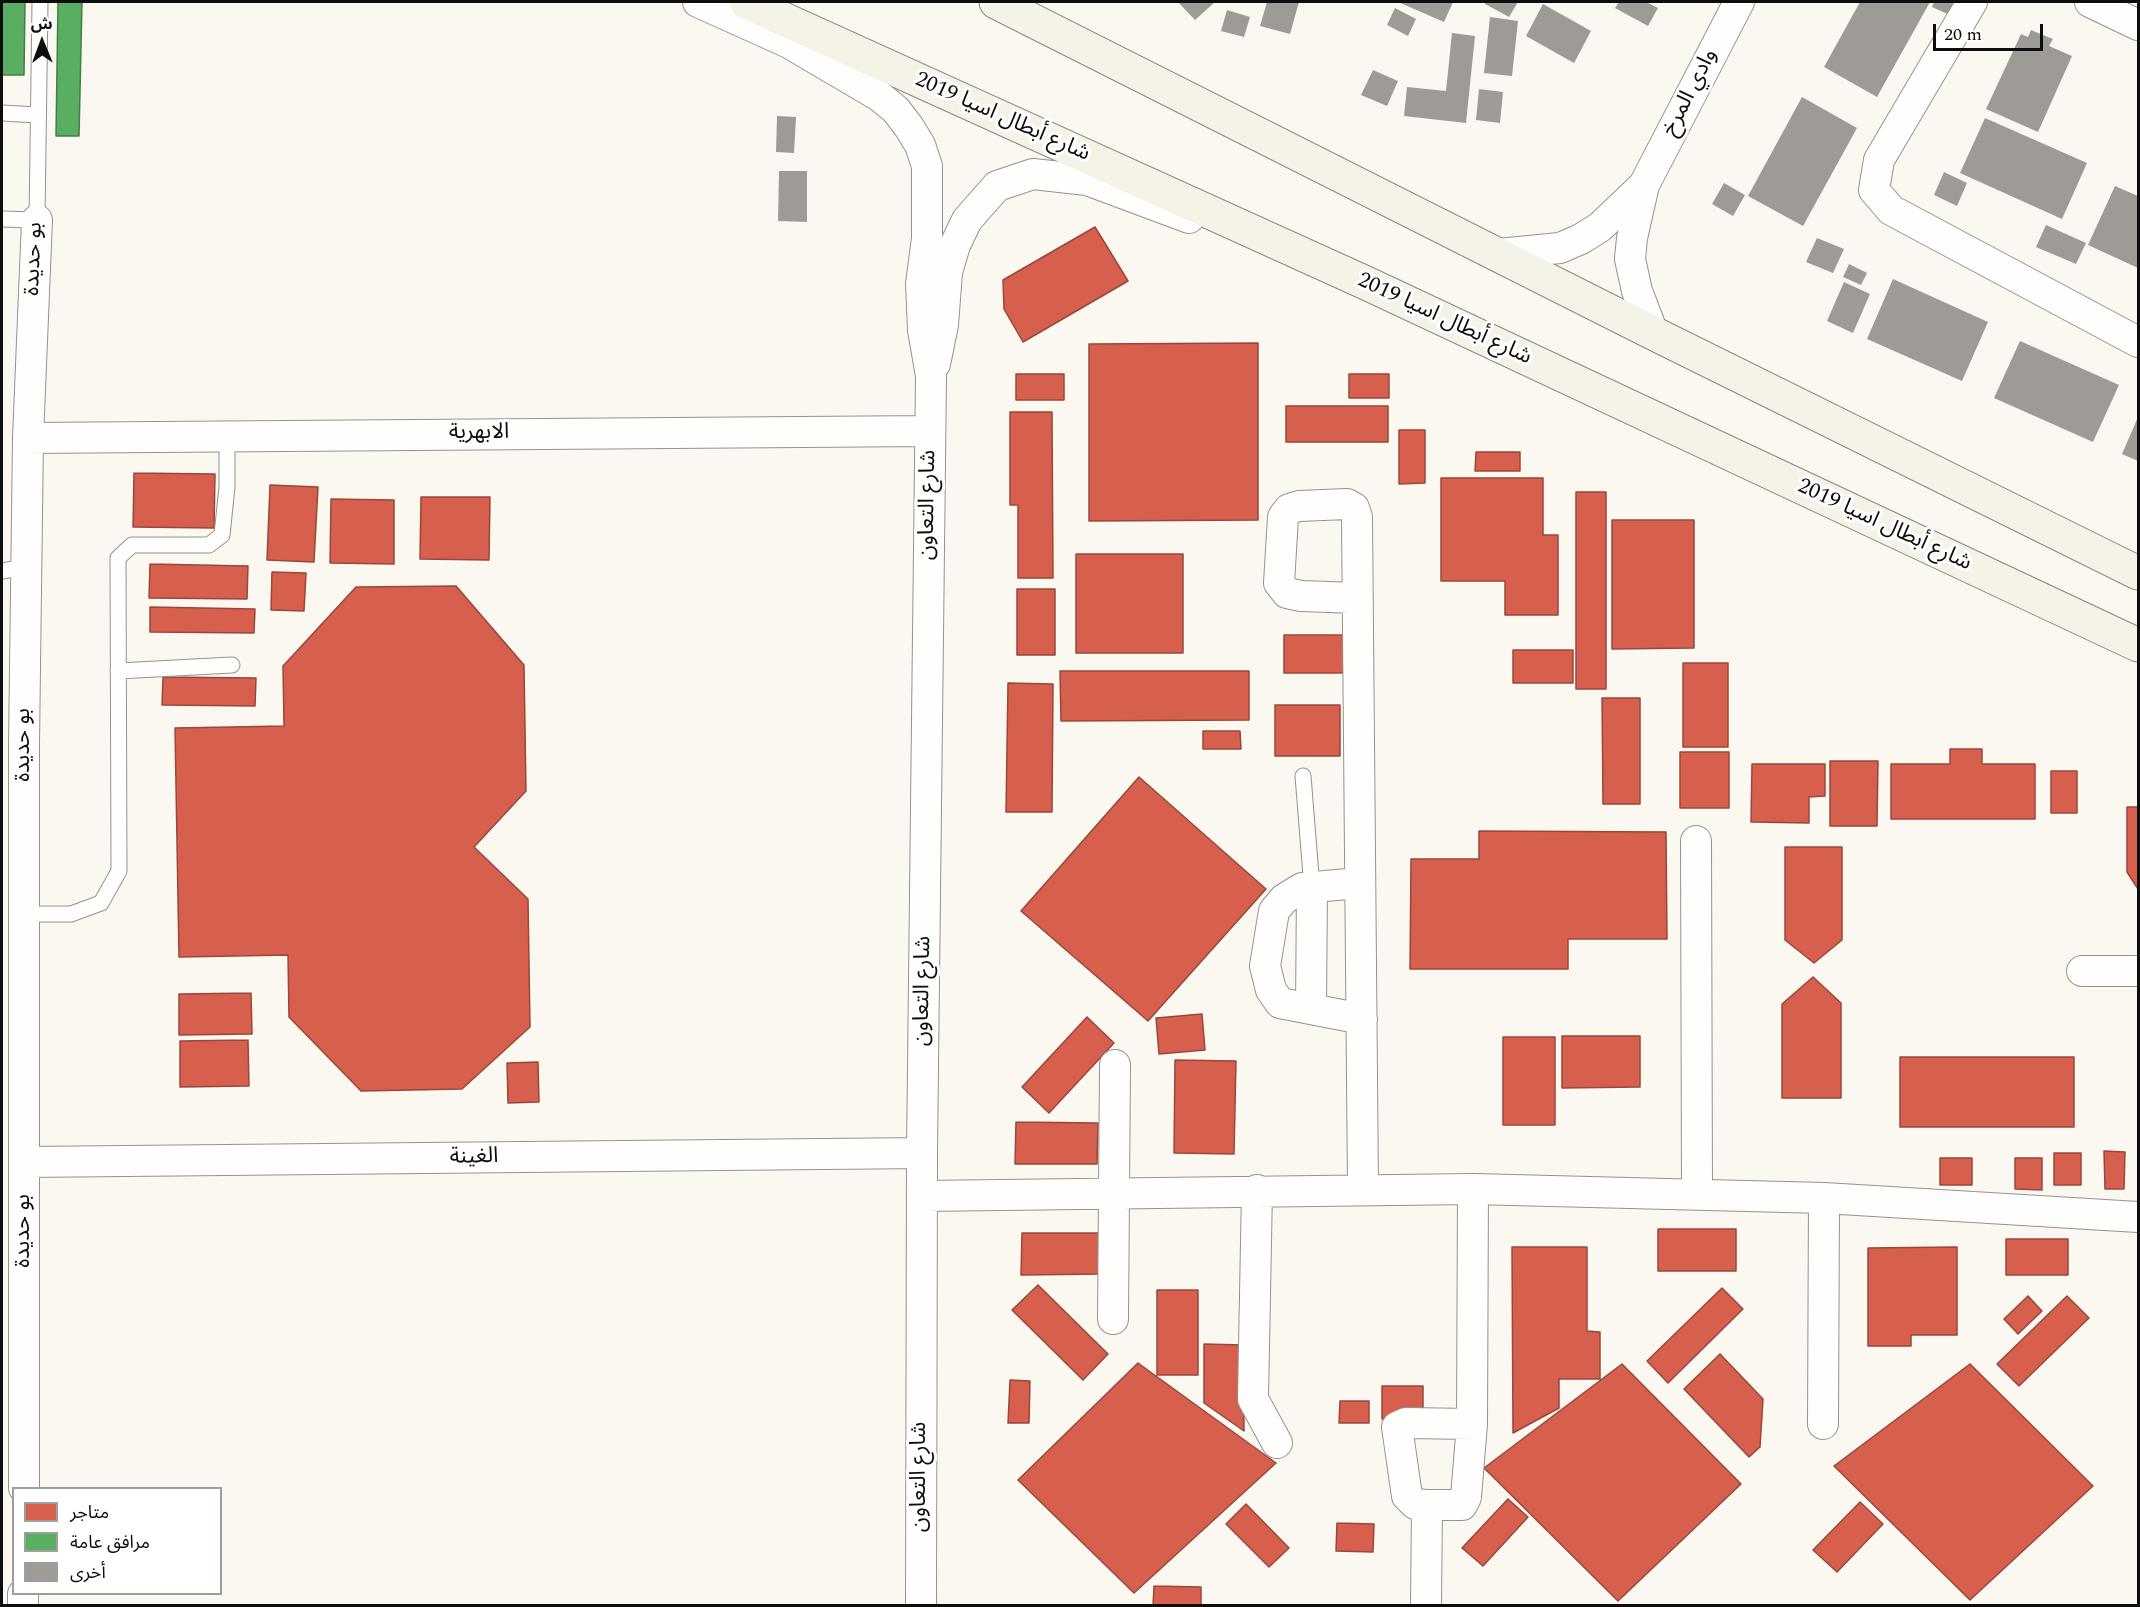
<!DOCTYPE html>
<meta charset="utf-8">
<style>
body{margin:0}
#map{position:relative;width:2140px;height:1607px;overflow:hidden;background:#fbf8f1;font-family:Spectral,"Noto Sans Arabic",serif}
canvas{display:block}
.frame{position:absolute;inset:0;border:3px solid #0d0d0d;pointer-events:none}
.legend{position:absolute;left:12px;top:1487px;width:210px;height:108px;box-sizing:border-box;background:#fff;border:2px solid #9e9e9e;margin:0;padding:8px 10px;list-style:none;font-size:18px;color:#0d0d0d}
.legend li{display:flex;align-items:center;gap:12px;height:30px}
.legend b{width:30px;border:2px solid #9e9e9e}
.north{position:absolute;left:12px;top:12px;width:60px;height:60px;-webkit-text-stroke:4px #fff;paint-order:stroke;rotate:359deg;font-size:16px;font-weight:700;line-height:24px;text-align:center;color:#0d0d0d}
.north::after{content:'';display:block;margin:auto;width:21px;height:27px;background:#0d0d0d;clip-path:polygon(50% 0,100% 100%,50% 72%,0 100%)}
.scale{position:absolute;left:1933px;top:24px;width:110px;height:27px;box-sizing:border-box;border:3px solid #0d0d0d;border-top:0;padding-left:8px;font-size:18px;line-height:21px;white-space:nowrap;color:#0d0d0d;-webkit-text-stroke:4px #fff;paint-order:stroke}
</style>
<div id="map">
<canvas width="2140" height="1607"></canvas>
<div class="frame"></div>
<ul class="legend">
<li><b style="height:16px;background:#d6604d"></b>متاجر</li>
<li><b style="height:16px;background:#5aae61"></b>مرافق عامة</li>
<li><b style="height:16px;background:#9e9b97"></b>أخرى</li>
</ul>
<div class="north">ش</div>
<div class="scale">20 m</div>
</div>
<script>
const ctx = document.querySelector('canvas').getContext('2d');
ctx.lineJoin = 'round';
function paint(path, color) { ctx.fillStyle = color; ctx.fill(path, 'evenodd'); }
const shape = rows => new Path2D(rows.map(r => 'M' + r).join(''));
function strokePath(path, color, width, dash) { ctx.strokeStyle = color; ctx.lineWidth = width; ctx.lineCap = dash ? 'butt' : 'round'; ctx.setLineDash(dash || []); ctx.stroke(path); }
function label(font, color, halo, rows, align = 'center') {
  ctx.font = font + ' Spectral,"Noto Sans Arabic",serif'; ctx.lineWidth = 6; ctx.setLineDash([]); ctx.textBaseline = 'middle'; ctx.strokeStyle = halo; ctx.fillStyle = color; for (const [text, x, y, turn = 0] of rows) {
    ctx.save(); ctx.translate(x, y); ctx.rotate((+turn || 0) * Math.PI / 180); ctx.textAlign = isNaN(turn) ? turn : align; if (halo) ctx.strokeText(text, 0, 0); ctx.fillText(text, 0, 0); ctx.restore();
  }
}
const shops = shape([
 [1095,227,1128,281,1023,342,1004,309,1003,280,1095,227],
 [1258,343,1258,520,1089,521,1089,344,1258,343],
 [1016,374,1064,374,1064,400,1016,400,1016,374],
 [1349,374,1389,374,1389,398,1349,398,1349,374],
 [1286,406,1388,406,1388,442,1286,442,1286,406],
 [1010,412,1052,412,1053,578,1018,578,1018,505,1010,505,1010,412],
 [1399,430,1425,430,1425,483,1399,484,1399,430],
 [1476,452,1520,452,1520,471,1475,471,1476,452],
 [134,473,215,474,214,528,133,527,134,473],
 [1441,478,1543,478,1543,535,1558,535,1558,615,1505,615,1505,581,1441,581,1441,478],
 [270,485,318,487,314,562,267,560,270,485],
 [1576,492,1606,492,1606,689,1576,689,1576,492],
 [421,497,490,497,489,560,420,559,421,497],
 [331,499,394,500,394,564,330,563,331,499],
 [1612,520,1694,520,1694,648,1612,649,1612,520],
 [1076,554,1183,554,1183,653,1076,653,1076,554],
 [150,564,248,566,247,599,149,598,150,564],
 [272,572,306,573,304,611,271,610,272,572],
 [456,586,524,665,526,791,474,847,528,899,530,1027,462,1089,361,1091,289,1017,288,955,179,957,175,728,284,726,283,666,356,587,456,586],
 [1017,589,1055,589,1055,655,1017,655,1017,589],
 [150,607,255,609,254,633,150,632,150,607],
 [1284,635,1347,635,1347,673,1284,673,1284,635],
 [1513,650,1573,650,1573,683,1513,683,1513,650],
 [1683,663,1728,663,1728,747,1683,747,1683,663],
 [1060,671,1249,671,1249,720,1061,721,1060,671],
 [163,677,256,678,255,706,162,705,163,677],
 [1008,683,1053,684,1052,812,1006,812,1008,683],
 [1602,698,1640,698,1640,804,1603,804,1602,698],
 [1275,705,1340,705,1340,756,1275,756,1275,705],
 [1203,731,1240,731,1241,749,1203,749,1203,731],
 [1950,749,1982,749,1982,764,2035,764,2035,819,1891,819,1891,764,1950,764,1950,749],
 [1680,752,1729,752,1729,808,1680,808,1680,752],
 [1830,761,1878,761,1877,826,1830,826,1830,761],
 [1752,764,1825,764,1825,796,1809,797,1809,823,1751,822,1752,764],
 [2051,771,2077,771,2077,813,2051,813,2051,771],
 [1139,777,1266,889,1148,1021,1021,911,1139,777],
 [2127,807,2138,807,2138,889,2127,872,2127,807],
 [1479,831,1666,832,1667,939,1568,939,1568,969,1410,969,1411,859,1479,859,1479,831],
 [1785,847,1842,847,1842,940,1814,963,1785,940,1785,847],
 [1813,977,1841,1003,1841,1098,1782,1098,1782,1004,1813,977],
 [251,993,252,1034,179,1035,179,994,251,993],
 [1202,1014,1205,1050,1159,1054,1156,1018,1202,1014],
 [1087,1017,1114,1043,1049,1113,1022,1087,1087,1017],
 [1562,1036,1640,1036,1640,1087,1562,1088,1562,1036],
 [1503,1037,1555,1037,1555,1125,1503,1125,1503,1037],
 [248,1040,249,1086,180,1087,180,1041,248,1040],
 [1900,1057,2074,1057,2074,1127,1900,1127,1900,1057],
 [1175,1060,1236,1061,1234,1154,1174,1153,1175,1060],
 [538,1062,539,1102,508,1103,507,1063,538,1062],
 [1016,1122,1098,1123,1097,1164,1015,1164,1016,1122],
 [2104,1151,2125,1152,2124,1189,2105,1189,2104,1151],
 [2054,1153,2081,1153,2081,1185,2054,1185,2054,1153],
 [1940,1158,1972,1158,1972,1185,1940,1185,1940,1158],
 [2015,1158,2042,1158,2042,1190,2015,1189,2015,1158],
 [1658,1229,1736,1229,1736,1271,1658,1271,1658,1229],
 [1022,1233,1103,1233,1103,1274,1021,1275,1022,1233],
 [2006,1239,2068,1239,2068,1275,2006,1275,2006,1239],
 [1512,1247,1587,1247,1587,1331,1600,1332,1600,1379,1559,1379,1559,1408,1513,1433,1512,1247],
 [1957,1247,1957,1335,1911,1335,1911,1346,1868,1346,1868,1248,1957,1247],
 [1038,1285,1108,1354,1083,1380,1012,1310,1038,1285],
 [1722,1288,1743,1309,1668,1383,1647,1361,1722,1288],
 [1157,1290,1198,1290,1198,1375,1157,1375,1157,1290],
 [2028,1296,2042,1311,2018,1334,2004,1319,2028,1296],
 [2067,1296,2089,1318,2019,1386,1997,1364,2067,1296],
 [1204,1344,1243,1345,1244,1431,1204,1403,1204,1344],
 [1720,1354,1763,1399,1760,1447,1749,1457,1684,1389,1720,1354],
 [1138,1363,1276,1463,1134,1593,1018,1480,1138,1363],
 [1622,1364,1741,1484,1618,1601,1484,1468,1622,1364],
 [1970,1364,2093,1486,1970,1600,1834,1466,1970,1364],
 [1010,1380,1030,1381,1029,1423,1008,1423,1010,1380],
 [1382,1386,1423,1386,1423,1419,1382,1419,1382,1386],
 [1340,1401,1369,1401,1369,1423,1339,1423,1340,1401],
 [1508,1499,1528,1517,1483,1566,1462,1548,1508,1499],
 [1860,1502,1883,1524,1837,1572,1813,1550,1860,1502],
 [1246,1504,1289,1548,1269,1567,1226,1524,1246,1504],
 [1337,1523,1374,1524,1373,1552,1336,1551,1337,1523],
 [1154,1586,1201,1587,1201,1606,1153,1606,1154,1586]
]);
paint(shops, '#d6604d');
strokePath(shops, '#9a473a', 1.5);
const public = shape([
 [2,2,25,2,24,75,2,75,2,2],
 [58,2,82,2,79,136,56,136,58,2]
]);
paint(public, '#5aae61');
strokePath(public, '#437e48', 1.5);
paint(shape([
 [1178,2,1215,2,1195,20],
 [1267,2,1299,2,1290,34,1260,26],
 [1398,2,1453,2,1444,22],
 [1486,2,1518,2,1509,17,1485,4],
 [1619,2,1646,2,1658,8,1648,26,1615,8],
 [1860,2,1930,2,1877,97,1824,67],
 [1934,2,1958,2,1952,16,1932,7],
 [1543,4,1591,31,1574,63,1526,36],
 [1395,8,1416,19,1408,36,1387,25],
 [1227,10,1250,17,1244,37,1221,31],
 [1490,17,1518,21,1512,76,1484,73],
 [2031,30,2053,39,2049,46,2072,56,2038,132,1986,109,2021,34,2028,37],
 [1452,33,1475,36,1466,123,1404,116,1407,87,1446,91],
 [1373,70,1398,81,1387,106,1361,95],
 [1479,89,1503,92,1500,123,1476,120],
 [1802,97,1857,128,1803,226,1748,196],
 [777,116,796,117,794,153,776,152],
 [1985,118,2087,163,2062,219,1960,173],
 [779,171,807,171,807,222,778,221],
 [1944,172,1967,183,1957,206,1934,195],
 [1724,183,1745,195,1733,216,1712,204],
 [2115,186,2138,196,2138,268,2088,245],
 [2046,225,2086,243,2076,264,2036,247],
 [1817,238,1844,249,1833,273,1806,262],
 [1849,264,1867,273,1861,285,1843,277],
 [1893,279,1988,322,1962,381,1867,339],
 [1844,282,1870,294,1853,333,1827,321],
 [2020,341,2119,385,2093,442,1994,398],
 [2138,417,2138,461,2122,454]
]), '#9e9b97');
const lane = shape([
 [2,113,38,115],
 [2,219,37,220,40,2],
 [2,571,26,567],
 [118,671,232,665],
 [1303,776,1312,888],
 [25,914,71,914,101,903,119,871,118,558,132,545,209,545,222,535,227,487,227,436]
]);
const street = shape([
 [698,2,789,43,879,96,896,110,909,127,920,145,927,166,927,238,921,284,923,330,931,376,922,1153,921,1606],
 [1972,2,1879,160,1874,190,1891,210,2138,342],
 [2090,2,2138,25],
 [1498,254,1560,248,1581,239,1600,227,1644,185],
 [1653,333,1637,291,1630,259,1632,238,1644,185,1739,2],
 [935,364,943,325,947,272,955,245,967,220,997,186,1033,174,1087,180,1189,218],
 [28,438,930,431],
 [1356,598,1301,596,1287,593,1279,583,1283,517,1289,509,1299,506,1347,504,1354,508,1357,517,1363,1189],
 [1696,841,1697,1194],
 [1360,883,1302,888,1284,899,1274,911,1265,966,1271,990,1280,1003,1362,1019],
 [2082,971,2138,971],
 [1311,1009,1312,888],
 [26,1162,922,1153],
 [1257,1190,1253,1399,1277,1443],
 [922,1196,1473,1189,1824,1198,2138,1217],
 [1113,1319,1115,1065],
 [1823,1424,1824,1198],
 [24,1488,24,744,28,438,37,220],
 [1427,1505,1462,1505,1466,1497,1472,1424,1473,1189],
 [23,1606,23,1594],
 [1426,1606,1427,1505,1415,1504,1407,1496,1397,1427,1406,1423,1472,1424]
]);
const secondary = shape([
 [746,2,1366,283,2138,645],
 [996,2,1653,333,2138,573]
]);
strokePath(lane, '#949390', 17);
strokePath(street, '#949390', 32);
strokePath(secondary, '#8b8986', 35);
strokePath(lane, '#fefefd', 15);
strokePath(street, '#fefefd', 30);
strokePath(secondary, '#f5f2e8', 33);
label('22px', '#0d0d0d', '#fff', [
 ["وادي المرخ",1691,93,-63],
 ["شارع أبطال اسيا 2019",1002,118,24],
 ["بو حديدة",35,259,-88],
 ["شارع أبطال اسيا 2019",1444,320,25],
 ["الابهرية",479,434],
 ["شارع التعاون",929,505,-89],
 ["شارع أبطال اسيا 2019",1884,526,25],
 ["بو حديدة",25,745,-90],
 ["شارع التعاون",924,991,-89],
 ["الغينة",474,1158,-1],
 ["بو حديدة",25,1231,-90],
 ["شارع التعاون",921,1477,-90]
]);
</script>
